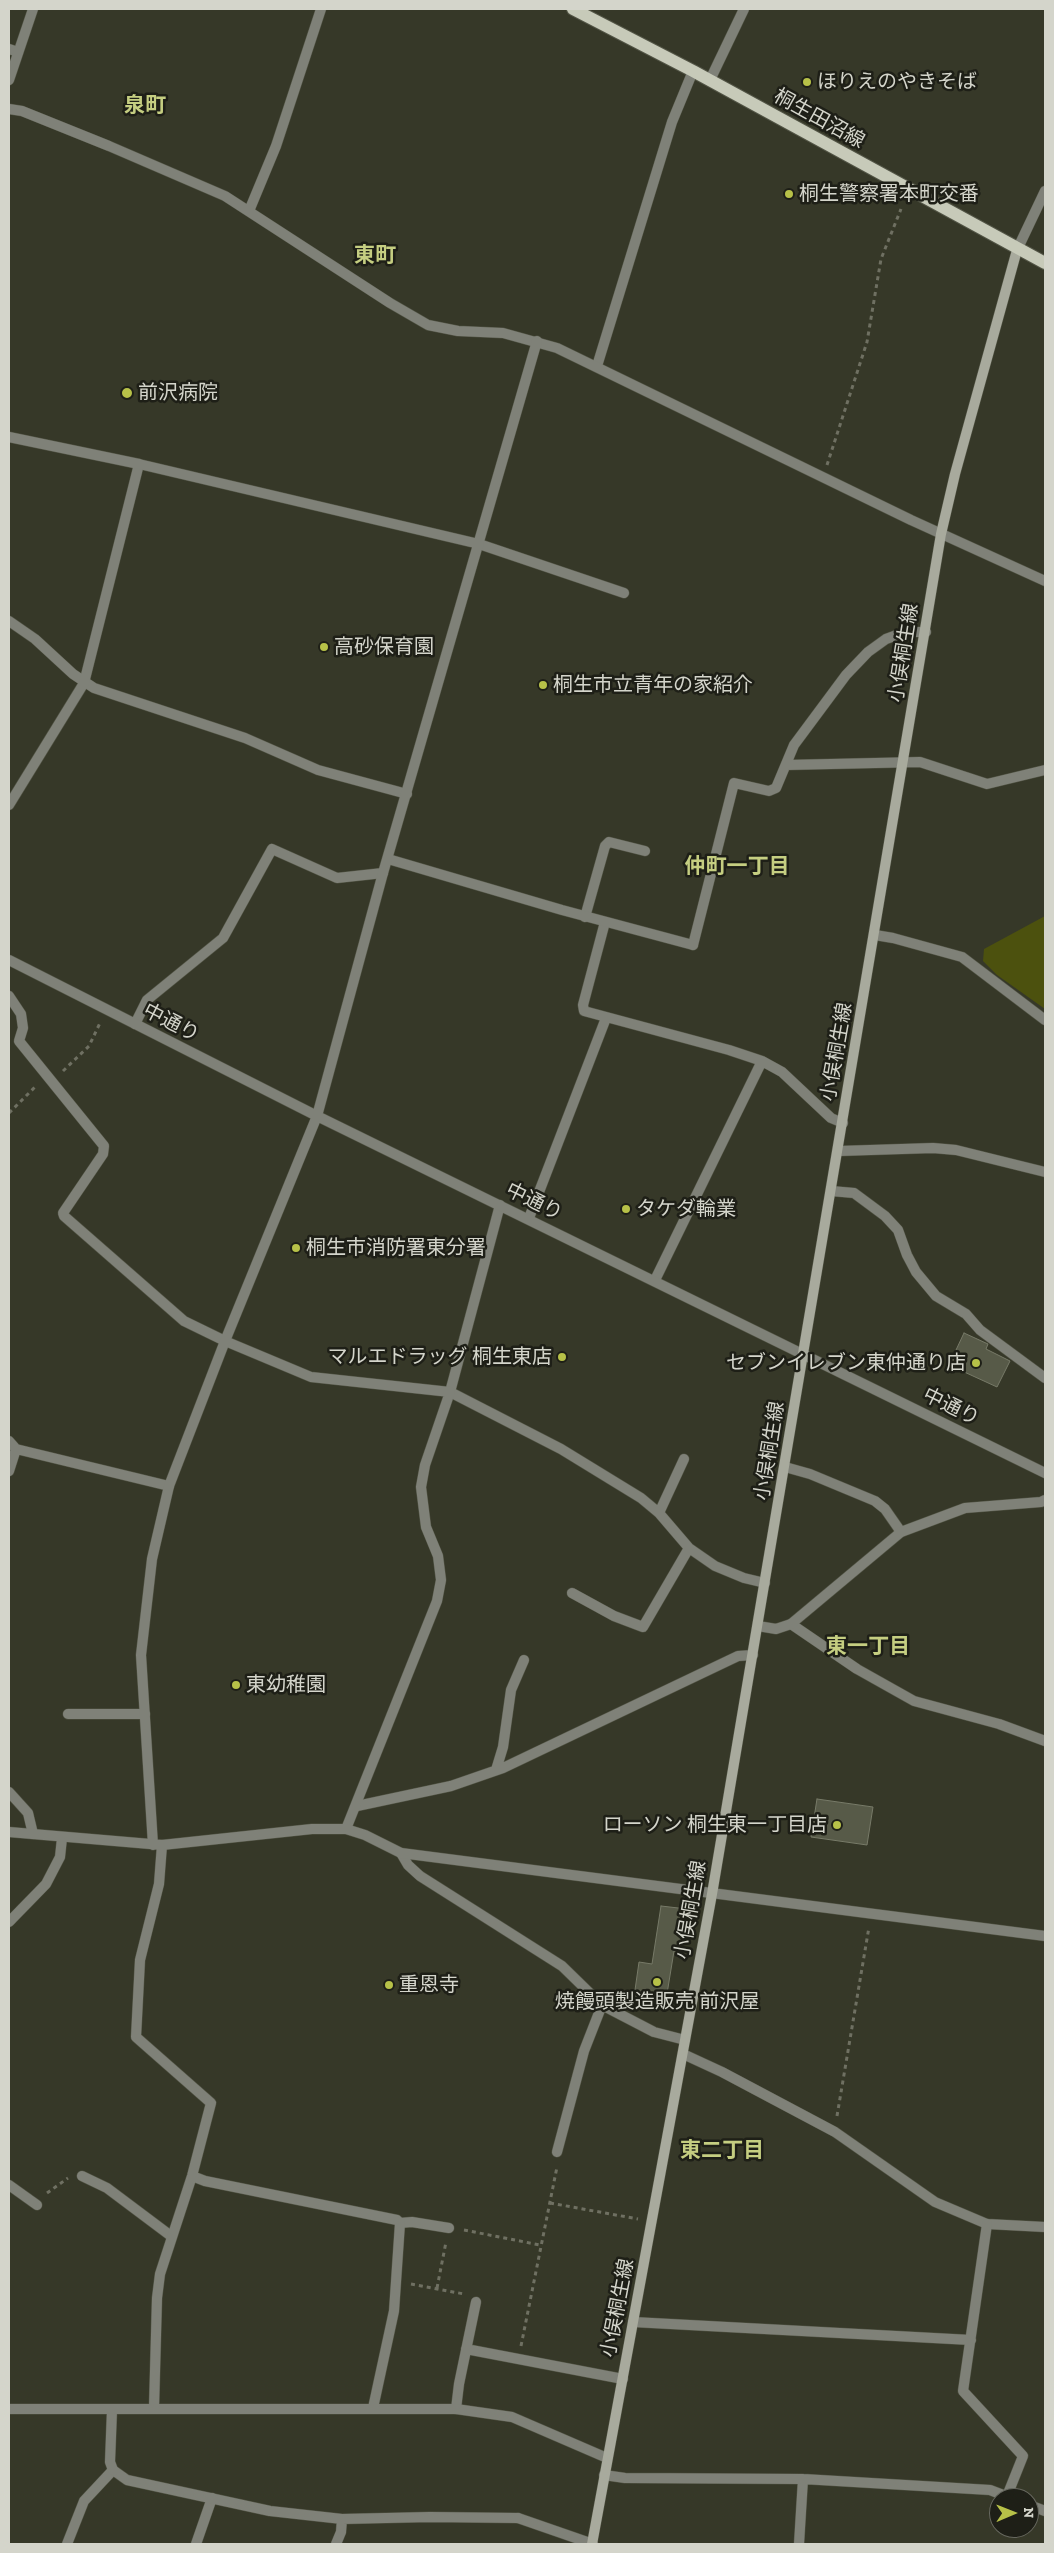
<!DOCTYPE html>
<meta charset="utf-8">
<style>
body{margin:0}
#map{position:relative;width:1054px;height:2553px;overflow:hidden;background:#363828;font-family:"Zilla Slab",serif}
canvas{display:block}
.frame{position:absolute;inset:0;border:10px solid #d4d5cb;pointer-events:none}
.north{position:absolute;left:989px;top:2488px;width:50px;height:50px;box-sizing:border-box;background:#1e1f17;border:1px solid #67685f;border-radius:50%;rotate:89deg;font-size:14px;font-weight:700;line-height:20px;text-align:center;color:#d4d5cb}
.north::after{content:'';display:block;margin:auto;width:18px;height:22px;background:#b7c148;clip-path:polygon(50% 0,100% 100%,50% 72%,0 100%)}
</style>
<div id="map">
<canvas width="1054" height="2553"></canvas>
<div class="frame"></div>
<div class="north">N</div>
</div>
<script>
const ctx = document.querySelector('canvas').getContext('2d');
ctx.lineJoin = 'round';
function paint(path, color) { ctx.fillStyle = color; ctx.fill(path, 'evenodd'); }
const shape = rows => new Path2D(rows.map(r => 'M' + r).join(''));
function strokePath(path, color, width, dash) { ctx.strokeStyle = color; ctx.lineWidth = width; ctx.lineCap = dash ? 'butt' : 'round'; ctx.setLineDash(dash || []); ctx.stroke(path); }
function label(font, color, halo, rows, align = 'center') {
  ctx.font = font + ' "Zilla Slab","Noto Sans JP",serif'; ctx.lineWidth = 5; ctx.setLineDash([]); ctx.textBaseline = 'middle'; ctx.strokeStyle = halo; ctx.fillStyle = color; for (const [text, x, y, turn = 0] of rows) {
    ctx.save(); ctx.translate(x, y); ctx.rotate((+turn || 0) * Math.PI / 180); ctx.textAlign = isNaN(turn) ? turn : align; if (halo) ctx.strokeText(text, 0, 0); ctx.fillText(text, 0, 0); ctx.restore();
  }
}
paint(shape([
 [1045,916,1045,1009,997,975,983,961,984,949]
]), '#4c510e');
const building = shape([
 [964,1333,988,1344,986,1349,1010,1361,997,1387,949,1365,964,1333],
 [817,1799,873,1807,867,1845,811,1837,817,1799],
 [661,1906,687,1909,680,1952,674,1951,666,2000,634,1997,639,1962,652,1964,661,1906]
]);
paint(building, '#575a48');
strokePath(building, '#777a68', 1);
const service = shape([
 [597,366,672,122,693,71],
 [479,544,624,593],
 [9,621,35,639,73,674,94,688,245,738,318,770,407,794],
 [786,765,920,762,987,784,1045,770],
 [585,917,605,846,609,842,645,851],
 [605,922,583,1005,584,1011,729,1050,762,1061,782,1072,831,1118,843,1123],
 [693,945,734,783,769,791,776,788,794,745,846,675,868,652,886,639,905,632,926,632],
 [9,996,21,1014,23,1028,19,1041,104,1146,103,1154,63,1213,64,1216,184,1321,225,1341],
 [135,1024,147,1000,223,938,272,849,337,878,383,873],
 [839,1151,933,1148,956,1150,1045,1172],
 [831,1191,854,1193,885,1216,898,1230,907,1255,916,1272,936,1296,966,1314,980,1330,1045,1378],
 [500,1205,450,1392,561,1449,641,1498,659,1513,689,1548,715,1566,744,1578,765,1583],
 [529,1218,606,1018],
 [655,1280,762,1061],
 [785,1467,810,1474,875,1501,885,1509,901,1532],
 [659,1513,684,1459],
 [572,1593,614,1616,643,1627,689,1548],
 [791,1624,857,1669,914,1701,999,1724,1045,1741],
 [68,1714,145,1714],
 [496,1770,503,1747,511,1690,524,1660],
 [9,1792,28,1813,33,1834],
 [357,1806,451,1786,503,1768,738,1656,753,1655],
 [683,2054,722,2072,835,2132,935,2202,987,2224,1045,2227],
 [557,2152,584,2051,602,2005],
 [82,2176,107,2188,171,2236],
 [9,2185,37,2205],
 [400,2223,412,2222,449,2228],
 [466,2349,623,2379],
 [456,2409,459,2384,476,2302],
 [518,2518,593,2544],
 [67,2544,84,2501,113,2470],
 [196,2544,212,2498]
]);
const minor = shape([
 [9,49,18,52],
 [710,80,744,9],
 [9,109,22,111,109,146,225,196,390,303,428,325,458,331,503,333,557,348,911,520,1045,581],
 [249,211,276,146,321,9],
 [9,805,84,683,139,464],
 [388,859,562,910,693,945],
 [875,935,893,938,962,957,1045,1020],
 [225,1341,311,1377,450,1392,425,1465,421,1487,426,1527,438,1556,441,1580,437,1601,346,1829],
 [9,1441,16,1449,169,1486],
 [9,1471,16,1449],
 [758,1626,776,1629,791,1624,901,1532,965,1508,1041,1502,1045,1500],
 [401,1853,408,1865,420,1876,562,1966,602,2005,654,2032,685,2040],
 [9,1922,46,1884,60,1857,62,1838],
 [192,2176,205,2181,397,2220,400,2223,394,2311,373,2408],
 [987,2224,963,2391,1023,2456,1007,2496],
 [633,2322,971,2340],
 [154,2408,157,2298,160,2274,192,2176,211,2103,136,2037,140,1960,159,1884,162,1845],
 [112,2410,110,2462,113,2470,127,2480,270,2511,342,2519,430,2517,518,2518],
 [604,2475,625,2478,803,2479,990,2490,1011,2498],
 [1029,2505,1045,2511],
 [336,2544,341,2532,342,2519],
 [799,2544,803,2479]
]);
const tertiary = shape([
 [9,80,33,9],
 [1017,250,1045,191],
 [9,437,139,464,479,544],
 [9,960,317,1116,1045,1473],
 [9,1832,162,1845,312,1829,346,1829,365,1835,401,1853,1045,1936],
 [153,1845,141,1655,152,1559,169,1486,225,1341,317,1116,383,873,537,341],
 [9,2409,456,2409,512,2417,607,2458]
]);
const secondary = shape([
 [592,2544,712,1894,941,534,955,474,1017,250]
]);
const primary = shape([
 [573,9,693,71,1045,263]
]);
strokePath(service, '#525445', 11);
strokePath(minor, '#525445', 11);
strokePath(tertiary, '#525445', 11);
strokePath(secondary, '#525445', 11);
strokePath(primary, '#525445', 14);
strokePath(shape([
 [827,465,867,342,881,259,901,209],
 [63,1071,89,1046,100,1023],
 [9,1113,37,1085],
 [837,2116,869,1927],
 [47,2193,68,2178],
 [550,2203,638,2219],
 [464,2230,540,2245],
 [411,2284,464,2294],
 [437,2288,446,2242],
 [521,2346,557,2167]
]), '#6f7062', 3, [4, 4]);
strokePath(service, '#7f8178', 10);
strokePath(minor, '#7f8178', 10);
strokePath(tertiary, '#7f8178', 10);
strokePath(secondary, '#a8aa9d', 10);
strokePath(primary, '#c7cab9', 12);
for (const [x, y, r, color] of [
 [807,82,5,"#b7c148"],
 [789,194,5,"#b7c148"],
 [127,393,6,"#b7c148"],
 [324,647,5,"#b7c148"],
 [543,685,5,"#b7c148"],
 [626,1209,5,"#b7c148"],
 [296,1248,5,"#b7c148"],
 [562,1357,5,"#b7c148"],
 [976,1363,5,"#b7c148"],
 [236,1685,5,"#b7c148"],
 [837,1825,5,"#b7c148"],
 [657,1982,5,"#b7c148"],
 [389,1985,5,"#b7c148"]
]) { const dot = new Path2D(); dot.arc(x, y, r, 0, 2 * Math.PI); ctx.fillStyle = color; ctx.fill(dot); strokePath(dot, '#1e1f17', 2); }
label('20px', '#d4d5cb', '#1e1f17', [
 ["ほりえのやきそば",817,82],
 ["桐生警察署本町交番",799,194],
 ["前沢病院",138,393],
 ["高砂保育園",334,647],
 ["桐生市立青年の家紹介",553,685],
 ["タケダ輪業",636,1209],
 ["桐生市消防署東分署",306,1248],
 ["マルエドラッグ 桐生東店",552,1357,"right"],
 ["セブンイレブン東仲通り店",966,1363,"right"],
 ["東幼稚園",246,1685],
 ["ローソン 桐生東一丁目店",827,1825,"right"],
 ["重恩寺",399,1985],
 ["焼饅頭製造販売 前沢屋",657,2002,"center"]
], 'left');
label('20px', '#d4d5cb', '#1e1f17', [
 ["桐生田沼線",819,119,29],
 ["小俣桐生線",904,653,-81],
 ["中通り",171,1023,27],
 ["小俣桐生線",837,1052,-80],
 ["中通り",534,1202,26],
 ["中通り",951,1407,26],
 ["小俣桐生線",770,1451,-81],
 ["小俣桐生線",691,1910,-80],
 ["小俣桐生線",618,2308,-79]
]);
label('bold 21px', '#c5ce81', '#1e1f17', [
 ["泉町",145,106],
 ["東町",375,256],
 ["仲町一丁目",737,867],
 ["東一丁目",868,1647],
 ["東二丁目",722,2151]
]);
</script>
